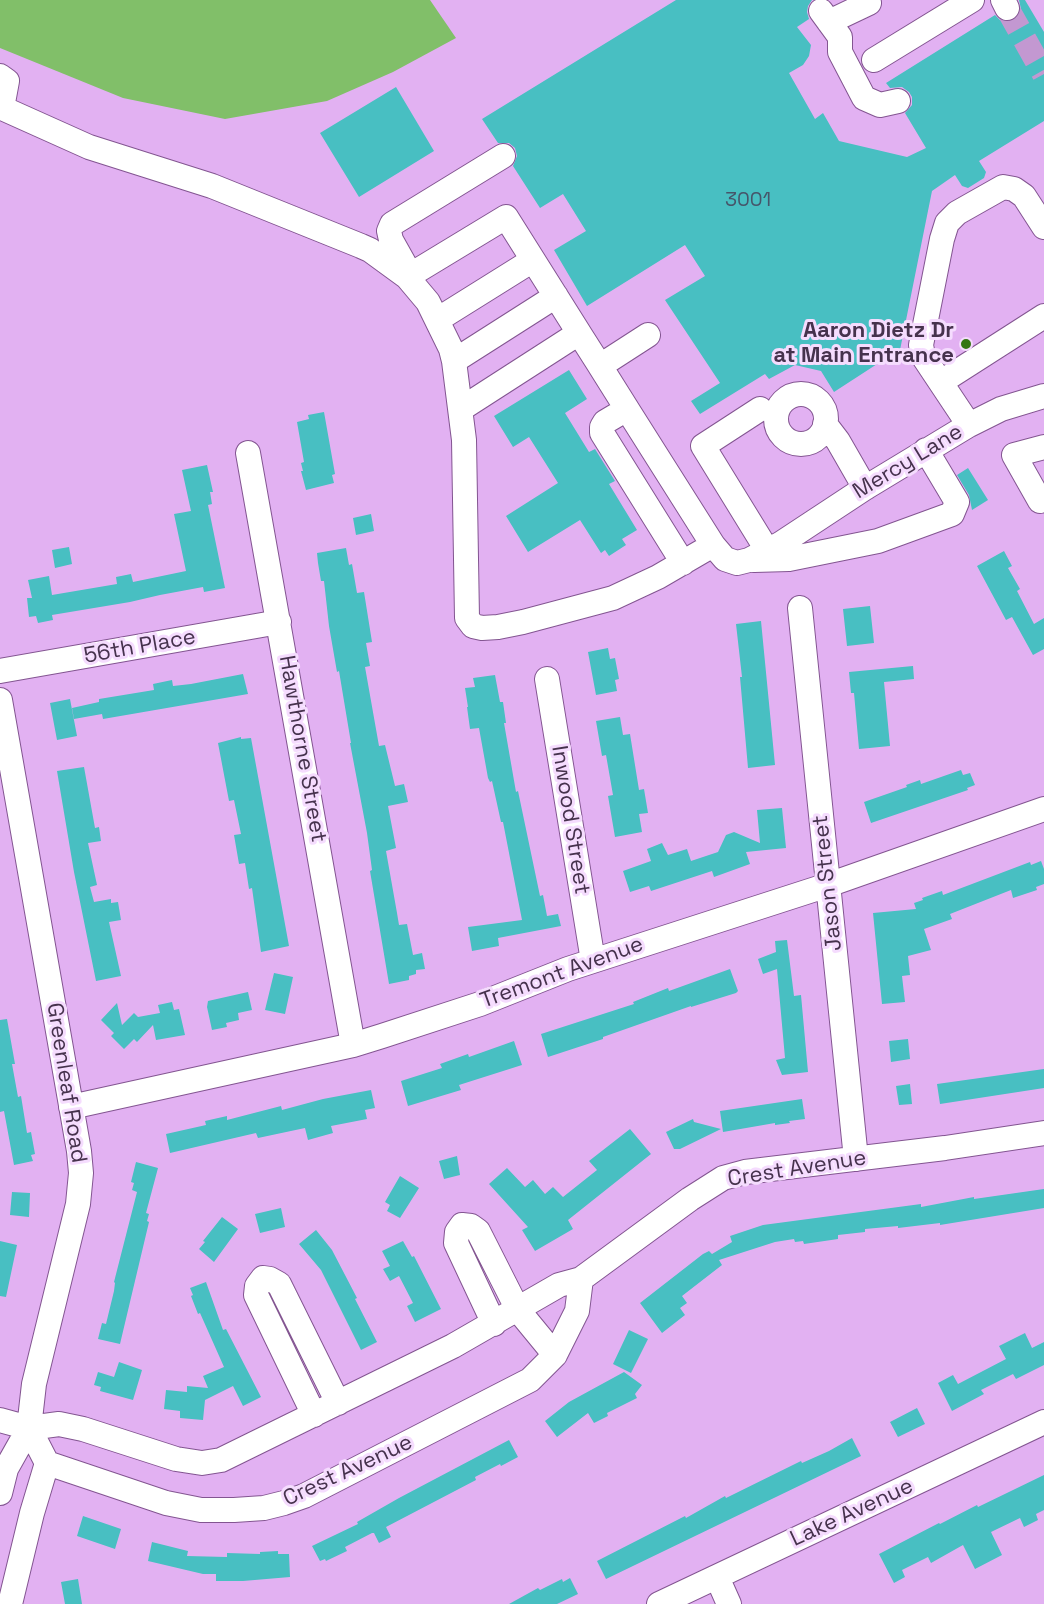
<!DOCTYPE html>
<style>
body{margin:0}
canvas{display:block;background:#e2b1f2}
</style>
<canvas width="1044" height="1604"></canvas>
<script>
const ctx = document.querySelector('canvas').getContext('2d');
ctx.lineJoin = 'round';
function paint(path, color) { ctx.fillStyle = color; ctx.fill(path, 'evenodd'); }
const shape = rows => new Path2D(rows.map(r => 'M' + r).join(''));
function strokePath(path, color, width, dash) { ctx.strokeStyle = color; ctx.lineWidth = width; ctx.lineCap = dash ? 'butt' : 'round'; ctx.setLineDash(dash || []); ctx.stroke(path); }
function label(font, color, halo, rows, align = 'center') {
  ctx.font = font + ' "Space Grotesk",sans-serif'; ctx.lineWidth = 6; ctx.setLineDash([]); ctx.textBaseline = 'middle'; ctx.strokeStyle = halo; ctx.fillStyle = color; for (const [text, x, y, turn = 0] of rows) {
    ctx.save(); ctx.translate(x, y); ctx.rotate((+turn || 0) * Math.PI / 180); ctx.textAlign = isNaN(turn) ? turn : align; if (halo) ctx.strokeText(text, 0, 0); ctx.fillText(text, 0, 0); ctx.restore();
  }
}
paint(shape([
 [0,0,430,0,456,38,393,72,327,101,225,119,123,98,0,48]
]), '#81bf69');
paint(shape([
 [676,0,812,0,808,6,807,12,809,19,797,27,811,45,809,56,803,65,789,73,815,119,823,113,839,141,907,157,926,148,905,113,912,105,912,97,909,92,902,87,890,88,886,83,995,15,1000,20,1006,22,1014,20,1019,15,1021,9,1019,0,1025,0,1044,32,1044,121,979,161,986,172,984,178,968,188,962,186,955,175,932,191,899,355,891,355,834,392,821,371,795,365,769,379,765,374,700,414,691,401,720,383,665,300,705,276,685,245,587,306,554,250,586,231,563,194,540,208,513,166,517,156,515,148,509,143,498,143,482,119],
 [396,87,434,151,359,197,320,133],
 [569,370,587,399,565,413,589,452,595,449,615,481,609,484,637,530,622,539,626,545,609,556,605,550,601,553,580,520,528,552,506,516,558,483,529,437,513,447,494,416],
 [324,412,335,474,332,475,334,483,306,490,301,471,303,471,301,463,304,462,297,422,309,419,308,415],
 [207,465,213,492,210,492,212,504,208,505,225,588,204,592,203,587,160,595,130,602,52,615,53,620,38,623,36,616,29,617,27,598,32,598,28,580,49,576,52,595,117,584,116,577,131,574,133,582,186,571,174,514,191,511,182,470],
 [968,468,988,500,972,510,969,495,957,475],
 [371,514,374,531,356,535,353,518],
 [69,547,72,564,55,568,52,550],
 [346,548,349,565,352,564,357,593,364,592,372,642,366,643,370,666,365,667,379,746,385,745,395,786,404,784,408,802,388,806,396,848,386,851,397,913,399,925,407,924,413,955,422,953,425,969,416,970,416,974,409,976,409,980,389,984,370,871,372,870,367,833,350,743,351,743,339,671,337,672,329,626,324,581,321,581,318,563,317,553],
 [1004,551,1012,566,1008,568,1020,589,1017,591,1034,624,1044,618,1044,649,1033,655,1012,617,1006,620,977,566],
 [870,606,874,643,847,646,843,609],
 [761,621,775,765,748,768,740,677,742,677,736,624],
 [608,648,610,659,615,658,619,679,615,680,617,691,596,695,588,652],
 [913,666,914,679,884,682,890,746,859,749,854,693,851,693,849,672],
 [243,674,248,694,103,719,102,714,74,719,72,708,99,702,99,699,154,690,153,684,172,680,173,686,191,684],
 [495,675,500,702,503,702,506,723,504,723,516,792,518,791,540,896,543,895,547,916,558,914,561,926,498,938,499,946,472,951,468,927,522,920,503,822,501,822,492,781,490,782,488,778,479,728,470,729,467,707,468,707,465,688,475,687,473,678],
 [70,699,77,736,57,740,50,703],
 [620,717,623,735,630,734,639,790,644,789,648,813,639,814,642,832,615,837,608,796,613,795,606,755,602,756,596,721],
 [241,737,241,739,251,738,289,946,261,952,252,888,249,889,245,863,239,864,234,835,241,834,234,800,229,801,218,743],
 [84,767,95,828,99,827,101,841,88,843,97,885,90,887,94,902,111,899,111,903,118,902,121,920,109,922,121,976,96,981,74,872,57,771],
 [961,770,963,775,970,773,975,785,967,788,968,790,871,823,864,802,907,787,906,785,920,780,921,784],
 [782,808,786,848,746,852,750,864,714,877,712,871,651,891,649,886,630,892,623,871,651,861,647,849,662,843,668,855,687,849,691,861,718,852,726,835,734,832,760,843,757,810],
 [1041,861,1044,869,1044,884,1036,887,1037,890,1013,898,1011,890,950,914,952,919,924,929,931,950,908,956,910,975,902,976,905,1002,882,1004,873,913,916,909,914,903,923,900,922,898,942,891,943,895,1030,862,1031,865],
 [787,940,794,996,801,995,808,1072,782,1075,776,1060,785,1058,777,969,763,974,758,959,776,952,775,941],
 [730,969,738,991,736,993,691,1007,691,1006,603,1037,603,1039,548,1057,541,1034,634,1004,633,1002,668,988,669,991],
 [274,973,293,977,285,1014,265,1010],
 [248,992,252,1010,238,1013,239,1020,226,1023,227,1027,212,1030,207,1007,208,1001],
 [172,1002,174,1010,179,1009,185,1035,156,1040,153,1025,137,1042,134,1039,124,1049,111,1036,114,1033,101,1020,117,1003,122,1025,134,1013,138,1017,160,1013,158,1005],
 [7,1019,15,1064,12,1064,18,1097,21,1096,27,1133,31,1132,35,1154,31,1155,33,1161,14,1165,4,1111,0,1112,0,1020],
 [908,1039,910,1059,891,1062,889,1041],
 [514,1041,522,1065,459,1085,461,1090,408,1106,401,1081,442,1068,440,1064,468,1054,469,1057],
 [1044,1069,1044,1088,940,1104,937,1084],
 [910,1084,912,1104,899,1105,896,1086],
 [371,1090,375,1108,365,1110,367,1119,331,1126,333,1133,308,1140,305,1128,258,1138,256,1133,170,1153,166,1134,206,1125,205,1121,227,1116,227,1120,281,1106,282,1110,323,1099],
 [802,1099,805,1119,789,1121,790,1123,775,1125,775,1123,723,1132,720,1111],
 [693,1119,694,1122,721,1129,680,1149,674,1149,666,1132],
 [630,1129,651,1154,568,1220,573,1229,535,1251,522,1230,528,1227,489,1184,507,1168,525,1187,533,1180,545,1194,553,1187,563,1197,597,1170,589,1161],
 [457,1156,460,1175,444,1179,439,1161],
 [136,1162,158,1168,146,1213,149,1214,147,1221,149,1222,120,1344,98,1339,102,1323,106,1324,114,1291,115,1283,114,1282,137,1192,132,1190,134,1183,131,1182],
 [400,1176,419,1188,400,1218,387,1211,390,1205,385,1202],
 [1044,1189,1044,1208,940,1225,940,1223,898,1228,898,1226,865,1229,865,1232,838,1235,838,1239,804,1244,803,1241,795,1242,794,1239,775,1242,719,1260,722,1265,682,1296,687,1303,680,1308,685,1315,662,1333,640,1303,703,1254,709,1251,712,1254,732,1242,730,1236,763,1225,921,1204,921,1207,974,1197,974,1199],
 [12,1192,30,1193,29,1217,10,1215],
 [281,1208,285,1227,260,1233,255,1214],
 [222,1217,238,1229,214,1262,199,1249,205,1242,203,1241],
 [316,1230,332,1250,357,1298,355,1299,377,1342,361,1350,321,1270,299,1244],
 [0,1241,17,1245,6,1297,0,1296],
 [403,1241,412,1257,414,1256,441,1309,415,1322,407,1306,413,1303,399,1276,390,1281,383,1269,390,1266,382,1251],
 [206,1282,223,1330,226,1329,261,1397,243,1406,233,1386,205,1400,203,1420,180,1418,180,1411,164,1409,166,1390,187,1392,187,1386,208,1388,203,1376,224,1367,200,1313,198,1314,191,1296,193,1295,190,1288],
 [629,1330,648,1339,631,1373,613,1364],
 [1025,1333,1032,1348,1044,1342,1044,1365,1016,1379,1013,1374,981,1390,984,1394,952,1411,938,1383,953,1375,958,1384,1006,1359,999,1346],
 [119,1362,142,1370,133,1400,100,1391,101,1387,94,1385,98,1372,114,1377],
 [624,1372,642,1385,635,1394,637,1398,607,1413,608,1416,594,1423,588,1413,557,1437,545,1421,569,1402],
 [917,1408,925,1424,898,1437,890,1422],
 [852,1438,861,1456,606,1579,597,1561,685,1516,686,1518,725,1496,726,1498,801,1461,802,1463,829,1451],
 [509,1440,518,1457,501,1466,500,1464,475,1477,476,1480,386,1527,391,1537,379,1543,374,1533,372,1533,345,1547,347,1551,326,1561,325,1559,320,1561,312,1546,358,1524,357,1522,399,1498],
 [1044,1475,1044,1510,1036,1514,1038,1520,1024,1527,1020,1518,991,1532,1002,1555,975,1569,963,1545,931,1563,928,1557,902,1570,905,1577,894,1583,879,1554,939,1523,940,1524,977,1505,978,1507],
 [83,1516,121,1529,115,1549,77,1536],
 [152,1542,188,1551,187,1556,227,1557,227,1553,260,1554,260,1552,278,1551,278,1554,289,1554,290,1577,243,1581,216,1581,216,1574,203,1574,148,1561],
 [570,1578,578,1594,557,1604,509,1604,538,1588,540,1590,562,1579,563,1582],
 [78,1579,82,1604,65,1604,61,1582]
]), '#48bfc2');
strokePath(shape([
 [1007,8,1044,74]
]), '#c398d1', 24, [24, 12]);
const minor = shape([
 [1003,0,1007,8],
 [821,11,840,37,840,52,864,98,880,105,898,101],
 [829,22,869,3],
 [874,60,972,0],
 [0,76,7,81,2,108,89,147,212,186,361,246,370,250,407,277,428,302,451,349,454,361,464,440,467,618,473,626,482,628,498,627,523,622,613,598,658,577,713,545,725,559,737,563,749,560,780,544,865,488,969,425,1001,409,1044,396],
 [410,274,391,240,389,231,392,224,503,156],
 [407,277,506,217,579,333],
 [437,320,533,260],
 [454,361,556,296],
 [600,366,627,409],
 [941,382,1044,316],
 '776 419a25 25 0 1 1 50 0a25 25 0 1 1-50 0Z',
 [461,409,579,333,600,366,648,335],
 [760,409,703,446,767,550],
 [825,424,838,441,865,488],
 [969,425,923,356,921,345,942,239,947,223,957,213,1003,187,1014,189,1024,196,1044,227],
 [1044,447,1014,455,1040,501,1044,500],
 [248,453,353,1045],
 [754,560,789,559,878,541,952,514,957,502,926,450],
 [683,563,602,433,602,427,605,422,627,409,713,545],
 [800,608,856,1159],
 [0,671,279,622],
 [547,679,593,961],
 [0,700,79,1151,81,1173,78,1204,34,1384,29,1428,6,1469,0,1493],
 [71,1107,353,1045,382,1036,480,1004,568,969,828,885,1044,809],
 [494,1324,456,1243,457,1232,462,1225,471,1226,478,1231,518,1310,555,1355],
 [314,1415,256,1295,257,1286,263,1278,270,1279,279,1284,338,1403],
 [0,1420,29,1428,59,1424,83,1429,176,1459,202,1463,221,1460,453,1346,559,1285,581,1279,690,1199,723,1178,745,1172,945,1148,1044,1133],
 [29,1428,47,1463,166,1503,201,1510,234,1510,264,1508,284,1503,304,1496,530,1380,555,1355,577,1311,581,1279],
 [717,1577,729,1604],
 [10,1604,32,1513,47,1463],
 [659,1604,1044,1422]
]);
strokePath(minor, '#835591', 26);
strokePath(minor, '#fff', 24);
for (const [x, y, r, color] of [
 [966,344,6,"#357613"]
]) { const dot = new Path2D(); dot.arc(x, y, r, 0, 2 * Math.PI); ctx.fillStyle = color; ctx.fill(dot); strokePath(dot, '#f5dcfe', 2); }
label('20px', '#46556a', null, [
 ["3001",748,201]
]);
label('bold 22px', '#46324d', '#f5dcfe', [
 ["Aaron Dietz Dr",954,331],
 ["at Main Entrance",954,356]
], 'right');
label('22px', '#46324d', '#f5dcfe', [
 ["Mercy Lane",908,462,-31],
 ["56th Place",140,647,-10],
 ["Hawthorne Street",302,749,80],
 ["Inwood Street",570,820,81],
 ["Jason Street",828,883,-96],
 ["Tremont Avenue",562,973,-20],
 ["Greenleaf Road",66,1083,81],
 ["Crest Avenue",797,1169,-9],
 ["Crest Avenue",348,1471,-25],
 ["Lake Avenue",852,1513,-25]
]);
</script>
